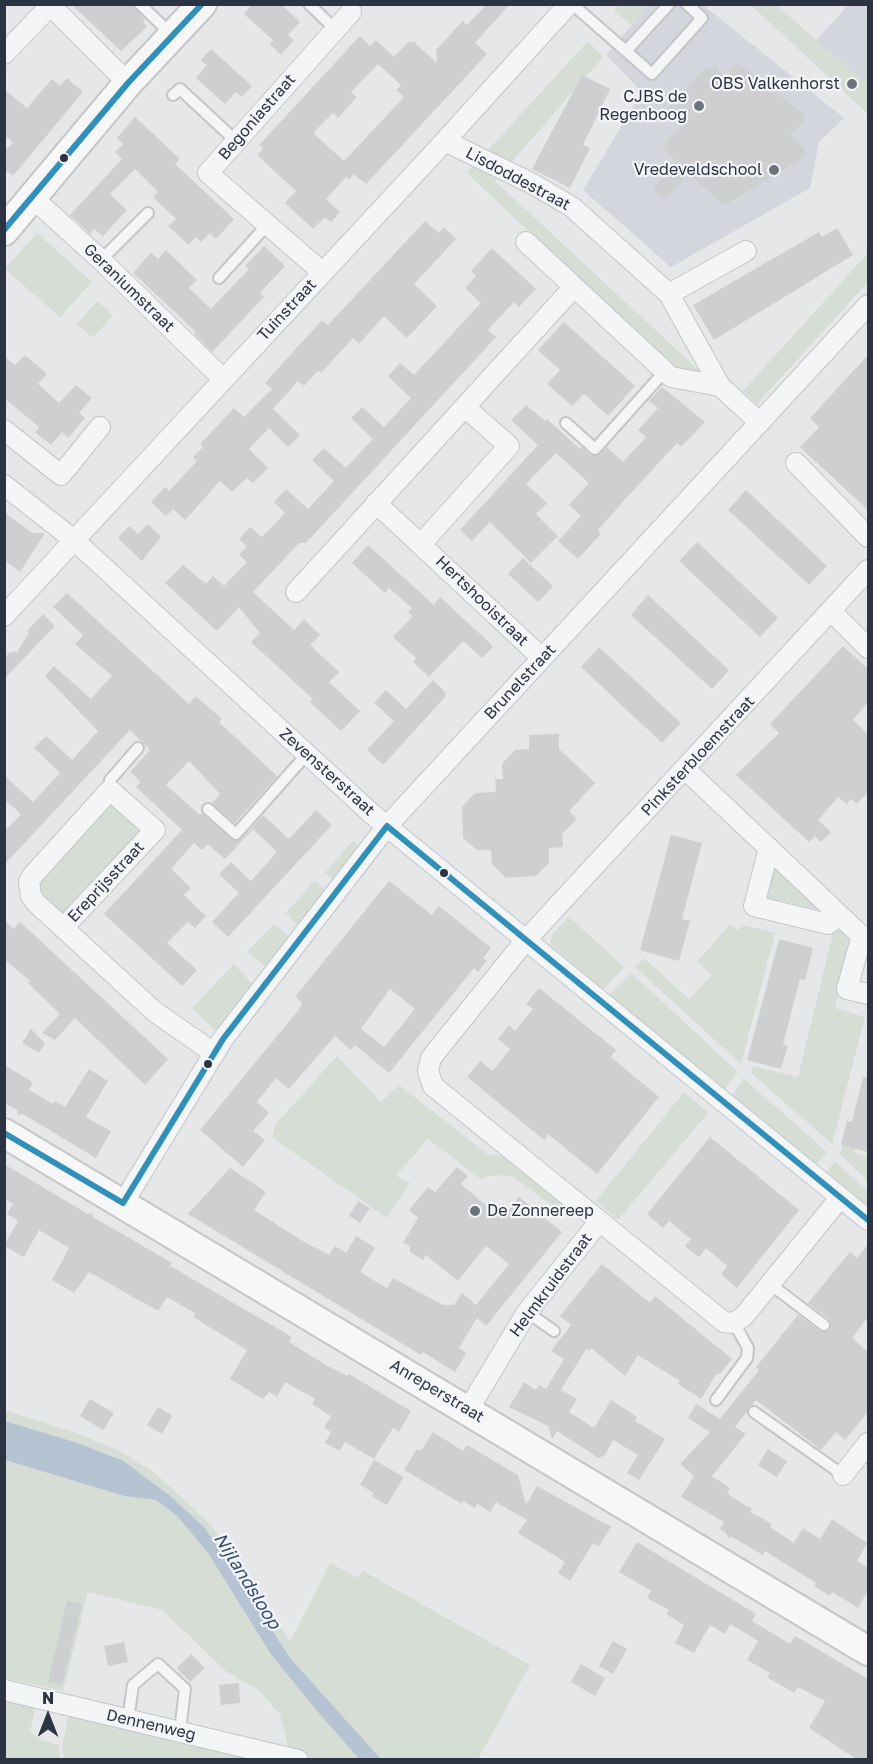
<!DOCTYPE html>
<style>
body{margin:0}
#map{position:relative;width:873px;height:1764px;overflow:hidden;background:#e5e7e9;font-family:"Golos Text",sans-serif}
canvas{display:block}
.frame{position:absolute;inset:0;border:6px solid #2c3342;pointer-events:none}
.north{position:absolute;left:18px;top:1686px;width:60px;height:60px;-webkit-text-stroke:4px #f3f5f8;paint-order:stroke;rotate:0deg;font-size:16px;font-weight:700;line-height:24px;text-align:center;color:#2c3342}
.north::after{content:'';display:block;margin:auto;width:21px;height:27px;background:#2c3342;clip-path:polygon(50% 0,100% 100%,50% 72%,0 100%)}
</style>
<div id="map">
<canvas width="873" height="1764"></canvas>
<div class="frame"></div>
<div class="north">N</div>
</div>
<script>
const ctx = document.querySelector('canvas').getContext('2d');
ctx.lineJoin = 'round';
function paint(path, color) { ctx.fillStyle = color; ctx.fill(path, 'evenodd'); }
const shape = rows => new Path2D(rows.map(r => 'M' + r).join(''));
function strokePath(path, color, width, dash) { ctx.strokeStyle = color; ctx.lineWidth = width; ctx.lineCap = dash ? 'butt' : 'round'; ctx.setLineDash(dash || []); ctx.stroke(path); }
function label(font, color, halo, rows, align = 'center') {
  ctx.font = font + ' "Golos Text",sans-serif'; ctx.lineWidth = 4.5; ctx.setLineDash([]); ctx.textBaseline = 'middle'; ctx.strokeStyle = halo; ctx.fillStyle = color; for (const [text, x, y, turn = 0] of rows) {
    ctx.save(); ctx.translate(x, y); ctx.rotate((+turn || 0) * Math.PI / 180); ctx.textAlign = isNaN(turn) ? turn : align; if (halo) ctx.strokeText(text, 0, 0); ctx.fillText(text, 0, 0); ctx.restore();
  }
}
paint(shape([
 [649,5,703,5,844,118,819,142,810,188,671,267,583,190,642,92,606,55],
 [848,5,868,5,868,114,804,54]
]), '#d3d6dc');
paint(shape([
 [620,4,649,4,649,5,631,25,614,11],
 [751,5,776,5,868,85,868,114],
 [588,41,603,57,495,181,705,376,677,373,467,173],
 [37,233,92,282,60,317,5,269],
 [868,253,868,282,757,404,743,391],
 [97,301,113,315,93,338,77,324],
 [108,804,114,804,140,825,137,841,64,913,56,912,35,892,35,884],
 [353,841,361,847,334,880,325,872],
 [775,868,780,870,821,910,764,897,771,870],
 [315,880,325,891,297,925,286,913],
 [569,917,624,967,603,990,550,944,552,935],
 [274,924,289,937,266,967,247,952],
 [730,924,737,930,743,925,775,933,741,1064,635,967,644,958,689,999,712,975,697,962],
 [837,930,842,930,851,938,851,944,835,1008,865,1017,832,1144,751,1073,752,1066,798,1077,833,933],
 [234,964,253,985,216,1032,192,1008],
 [631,973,738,1072,723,1090,609,995],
 [337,1056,381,1102,399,1085,487,1154,503,1157,525,1169,568,1206,563,1214,512,1176,493,1175,481,1179,428,1139,396,1176,410,1183,387,1218,272,1137,275,1125],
 [744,1079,827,1152,816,1165,731,1097],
 [684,1092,708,1113,618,1220,596,1201],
 [845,1137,857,1138,854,1153,868,1157,868,1181,840,1154],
 [835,1161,868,1192,868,1208,825,1174],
 [4,1410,76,1433,118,1450,155,1473,210,1524,251,1579,290,1642,330,1563,358,1578,363,1571,530,1665,478,1759,381,1759,291,1659,258,1607,169,1495,124,1461,78,1443,5,1421],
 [5,1460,124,1496,156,1500,177,1516,208,1553,270,1653,359,1759,313,1759,289,1749,280,1714,257,1689,227,1672,162,1610,88,1592,63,1691,5,1678],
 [5,1698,36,1705,30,1731,40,1740,59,1745,60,1759,5,1760],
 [69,1713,262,1760,64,1760,62,1747]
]), '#d5ddd5');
paint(shape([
 [5,1421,78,1443,124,1461,169,1495,205,1528,291,1659,381,1759,359,1759,318,1712,270,1653,208,1553,177,1516,156,1500,124,1496,5,1460]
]), '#b5c3d3');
paint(shape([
 [71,4,133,4,145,20,143,22,147,27,121,51],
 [252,4,281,4,300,22,288,35,294,40,281,55,270,44,273,40,244,14],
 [487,4,510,4,475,43,487,54,366,184,354,174,349,180,346,177,326,199,340,212,331,222,325,217,313,229,285,203,296,191,257,155,263,149,259,145,360,36,370,46,376,40,394,57,408,42,414,42,437,63,436,50,463,21,467,25],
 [378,64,401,85,396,90,404,97,344,161,313,133,333,113,338,118,357,97,351,92],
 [211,49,252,86,242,97,236,92,225,104,196,78,207,65,201,60],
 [738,63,802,113,804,120,790,135,804,149,805,156,727,204,720,202,689,174,665,200,653,188,676,162,664,149,666,142,682,125,671,115,670,106,707,67,714,67,726,77],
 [582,75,610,89,583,145,590,148,570,188,532,169],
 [67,78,83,92,13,176,4,169,4,152,13,142,4,135,4,89,27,108,52,79,60,86],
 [135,117,180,159,175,164,234,219,216,239,210,233,201,242,196,237,189,245,168,226,176,219,153,197,158,192,135,169,110,194,127,210,103,236,94,229,90,234,70,215,122,159,115,152,123,144,117,138],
 [425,221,439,233,444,227,456,239,414,284,437,306,407,338,384,316,359,344,353,338,321,373,318,371,304,386,298,381,273,409,300,435,288,447,269,428,249,449,268,468,253,483,247,478,232,492,220,481,185,520,173,509,166,516,151,502,165,487,169,491,197,461,193,457,203,447,200,444,234,408,244,417,272,389,265,383,322,320,328,325],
 [837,228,853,255,714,340,693,305,819,232,822,237],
 [264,246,285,266,260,293,264,297,212,352,194,334,196,332,133,273,151,253,158,259,166,250,197,280,189,288,211,309,249,269,245,266],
 [492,248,536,289,519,307,514,302,488,330,496,337,306,543,299,543,253,592,294,630,304,619,320,635,310,645,339,672,329,682,360,711,341,731,310,702,313,699,251,642,260,633,239,607,217,631,165,583,183,565,206,584,213,576,224,586,247,562,239,555,247,547,239,539,250,527,262,537,285,513,274,502,286,489,308,509,334,481,312,460,324,448,346,468,373,439,351,418,362,407,384,427,411,398,388,376,400,363,414,375,481,303,465,288,476,276,471,271],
 [564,322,635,386,608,416,584,394,572,406,547,384,560,370,538,350],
 [25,355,47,374,38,384,59,403,76,385,92,398,79,413,85,418,68,438,62,432,51,445,35,432,39,427,4,398,4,356,15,365],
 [868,355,868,510,800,447,819,427,810,418],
 [662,387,705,422,681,447,677,443,620,505,598,530,601,534,578,559,558,541,581,516,569,505,589,483,556,453,526,484,547,503,536,514,558,536,531,563,490,522,472,541,460,530,538,445,511,420,526,405,545,421,547,419,580,449,582,447,590,455,597,456,607,447,623,462,646,437,638,430,658,408,649,401],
 [746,490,827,566,809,585,728,510],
 [4,512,32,533,45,533,20,572,4,560],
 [148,524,161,537,142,561,118,538,129,526,138,534],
 [697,542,778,618,760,637,679,561],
 [368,545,434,605,440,597,493,646,482,658,463,641,429,677,413,662,416,658,393,637,413,616,408,612,412,608,389,588,385,593,352,563],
 [523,558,553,586,538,602,508,574],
 [67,593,189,704,196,696,222,719,219,722,277,776,235,823,212,803,220,794,189,761,166,785,200,815,202,813,235,841,242,839,263,815,289,839,316,810,332,825,228,937,212,922,239,893,219,874,231,862,251,881,277,852,253,829,225,859,208,844,202,850,194,843,171,869,191,888,184,895,206,916,195,928,188,922,167,943,197,970,182,986,104,914,182,830,136,787,141,782,130,772,150,750,130,730,4,865,4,832,21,814,4,799,4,775,33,802,60,773,34,748,46,736,72,760,98,731,45,676,54,666,91,699,112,676,75,644,83,635,53,607],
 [648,595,729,670,712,689,631,615],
 [43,614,55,626,4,679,4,658,10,652,17,652,29,633,27,631],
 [843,646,868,669,868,702,853,720,868,734,868,792,857,804,851,799,847,804,838,797,818,820,831,832,821,842,815,836,809,842,736,775,779,733,770,724],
 [599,647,681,723,662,743,581,667],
 [433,680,445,692,445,697,383,765,367,750,394,721,374,703,386,690,406,709],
 [559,734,559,749,595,783,569,811,577,819,562,834,563,847,549,848,549,862,536,876,506,878,492,864,491,850,477,850,463,838,462,807,475,793,496,792,495,779,503,779,502,764,515,750,529,749,529,735],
 [671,835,702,843,682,919,690,921,679,961,640,950],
 [389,881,432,915,439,906,491,948,483,958,487,961,478,972,474,968,389,1073,355,1045,351,1050,335,1036,289,1089,276,1078,257,1102,269,1113,253,1131,265,1140,243,1167,200,1130,300,1008,302,1002,295,997],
 [390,989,415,1009,384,1047,361,1029],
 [4,920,14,929,20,922,168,1059,145,1085,75,1018,55,1040,42,1033,60,1014,28,983,30,981,4,959],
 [779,939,813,948,805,980,800,979,783,1044,788,1046,781,1069,747,1060],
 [539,988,616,1050,611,1057,659,1097,597,1174,548,1134,544,1140,467,1077,480,1061,493,1071,510,1049,498,1039,509,1025,515,1031,533,1009,526,1004],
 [31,1029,45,1043,39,1053,22,1043],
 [4,1065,33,1082,29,1090,53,1104,55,1101,65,1107,89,1069,108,1081,86,1117,111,1131,96,1158,23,1114,18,1115,17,1110,4,1103],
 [863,1077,868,1077,868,1152,841,1145,847,1121,852,1122],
 [710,1137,799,1210,737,1288,721,1274,727,1266,706,1248,699,1257,685,1246,691,1239,669,1221,663,1228,647,1214],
 [4,1164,88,1214,92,1213,93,1217,172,1263,170,1266,292,1337,289,1342,326,1365,347,1376,349,1374,411,1411,399,1432,393,1428,374,1459,345,1442,340,1451,325,1443,331,1432,324,1428,331,1416,312,1404,315,1399,285,1382,277,1397,269,1392,263,1399,230,1379,247,1350,193,1317,195,1313,167,1297,158,1311,89,1272,74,1293,52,1280,69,1248,39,1230,24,1257,4,1246,18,1221,7,1214,13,1204,4,1198],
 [457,1167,468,1176,461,1184,502,1219,519,1197,562,1232,486,1326,477,1318,459,1348,466,1353,455,1372,423,1352,421,1355,188,1214,230,1168,266,1192,254,1210,301,1240,329,1255,335,1246,346,1253,356,1236,375,1248,360,1272,375,1281,387,1288,393,1278,443,1305,454,1305,462,1293,476,1305,509,1264,486,1246,458,1281,426,1255,423,1260,410,1252,410,1246,403,1243,418,1218,409,1210,428,1187,435,1192],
 [358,1201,370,1208,360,1223,349,1216],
 [868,1244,868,1317,852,1338,868,1352,868,1412,845,1440,836,1432,821,1450,756,1400,735,1427,746,1434,712,1476,730,1488,727,1494,752,1509,750,1512,772,1524,770,1527,794,1543,803,1528,820,1539,832,1519,867,1543,857,1561,868,1568,868,1590,858,1608,832,1592,830,1596,814,1586,816,1583,765,1551,763,1555,732,1537,728,1538,726,1533,720,1529,724,1522,681,1497,694,1476,680,1464,710,1432,688,1418,696,1404,720,1419,759,1370,756,1367,798,1315,820,1331,830,1330,831,1325,829,1319,808,1303,850,1252,857,1258],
 [602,1264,650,1303,655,1296,732,1359,719,1375,717,1373,701,1399,678,1384,680,1381,638,1355,625,1376,591,1348,589,1351,586,1349,561,1390,577,1399,569,1412,594,1428,611,1400,637,1417,635,1421,665,1439,639,1480,627,1473,638,1455,613,1440,605,1455,599,1458,557,1431,552,1439,548,1426,509,1407,524,1382,536,1390,539,1385,546,1389,564,1359,551,1351,571,1325,560,1316],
 [90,1399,114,1413,103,1430,80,1416],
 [158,1407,172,1416,162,1434,147,1425],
 [433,1432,463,1451,467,1445,518,1475,526,1505,537,1486,611,1527,599,1546,593,1543,570,1581,558,1573,565,1562,518,1533,527,1520,496,1502,490,1512,477,1504,475,1508,463,1501,462,1504,404,1470,417,1449,421,1451],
 [768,1449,787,1461,777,1477,758,1465],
 [374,1460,404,1477,387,1505,372,1496,374,1493,360,1485],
 [637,1542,756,1614,752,1621,790,1644,795,1636,868,1679,868,1760,858,1760,809,1728,825,1701,798,1687,794,1693,767,1677,770,1673,747,1660,758,1641,730,1624,725,1634,710,1625,694,1653,675,1643,684,1625,666,1614,669,1610,647,1598,651,1591,619,1572],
 [67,1601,82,1604,62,1685,48,1682],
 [613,1641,627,1649,613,1674,599,1666],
 [124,1642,128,1662,108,1666,104,1646],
 [191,1654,205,1668,190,1682,177,1668],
 [581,1664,605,1678,595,1696,571,1682],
 [239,1683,240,1703,221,1705,219,1685]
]), '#cdcfd1');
const lane = shape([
 [140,4,173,36],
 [309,4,335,29],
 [572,4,626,51,669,4],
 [626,51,652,74,702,18,687,4],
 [173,95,180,89,236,141],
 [101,260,148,213],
 [219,278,267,225],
 [566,423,595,449,665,371],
 [110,790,110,780,138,748],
 [208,809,236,834,307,754],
 [770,1284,824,1325],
 [527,1312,554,1331],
 [716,1400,747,1358,748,1348,734,1323],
 [754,1412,843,1475],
 [128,1720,133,1685,158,1664,185,1689,180,1731]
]);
const street = shape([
 [49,4,128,83],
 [4,54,50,6],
 [447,139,453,145,533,184,572,207,669,294,720,386,759,422],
 [33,198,101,260,223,379],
 [526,242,671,377,720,386],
 [322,272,208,173,351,12],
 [669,294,746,251],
 [4,430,61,475,100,427],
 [796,463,868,537],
 [4,485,74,540,372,814,868,1220],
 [376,503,542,658],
 [421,544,509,446,466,408],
 [296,592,573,288],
 [831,611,868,648],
 [4,616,433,154,569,4],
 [685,769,868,942],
 [769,848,754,906,828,924,839,915],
 [64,927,155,830,110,790,33,875,29,882,31,896,35,902,155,1012,214,1053],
 [862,935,847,989,868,994],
 [840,1198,744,1316,734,1323,724,1322,433,1086,428,1071,431,1058,525,941,868,570],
 [123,1203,223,1039,387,826,868,305],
 [468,1410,527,1312,599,1222],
 [843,1475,868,1443],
 [4,1690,298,1760]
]);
const secondary = shape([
 [4,231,128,83,202,4],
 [4,1133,868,1651]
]);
strokePath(lane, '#c3c5c7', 14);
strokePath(street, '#c3c5c7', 22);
strokePath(secondary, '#c3c5c7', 32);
strokePath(lane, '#f4f5f6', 10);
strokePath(street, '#f4f5f6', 20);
strokePath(secondary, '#f7f7f8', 28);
strokePath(shape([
 [4,230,128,83,202,4],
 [4,1133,123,1203,223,1039,387,826,868,1220]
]), '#3090ba', 6);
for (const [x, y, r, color] of [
 [852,84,6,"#6d727c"],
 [699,106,6,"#6d727c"],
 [64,158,5,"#2c3342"],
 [774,170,6,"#6d727c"],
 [444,873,5,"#2c3342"],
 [208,1064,5,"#2c3342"],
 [475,1211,6,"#6d727c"]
]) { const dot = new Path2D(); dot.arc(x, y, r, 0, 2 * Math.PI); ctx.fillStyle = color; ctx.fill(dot); strokePath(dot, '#f3f5f8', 2); }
label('16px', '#2c3342', '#f3f5f8', [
 ["OBS Valkenhorst",840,84],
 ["CJBS de",687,97],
 ["Regenboog",687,115],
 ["Vredeveldschool",762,170],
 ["De Zonnereep",487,1211,"left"]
], 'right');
label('16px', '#2c3342', '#f3f5f8', [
 ["Begoniastraat",257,117,-49],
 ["Lisdoddestraat",518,179,28],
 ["Geraniumstraat",129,288,44],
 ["Tuinstraat",287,310,-47],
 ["Hertshooistraat",482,601,44],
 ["Brunelstraat",520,682,-47],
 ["Pinksterbloemstraat",698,756,-47],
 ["Zevensterstraat",327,772,42],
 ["Ereprijsstraat",106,882,-47],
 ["Helmkruidstraat",551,1285,-53],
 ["Anreperstraat",437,1391,31],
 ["Dennenweg",151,1725,13]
]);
label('italic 18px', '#375175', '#f3f5f8', [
 ["Nijlandsloop",247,1581,58]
]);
</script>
